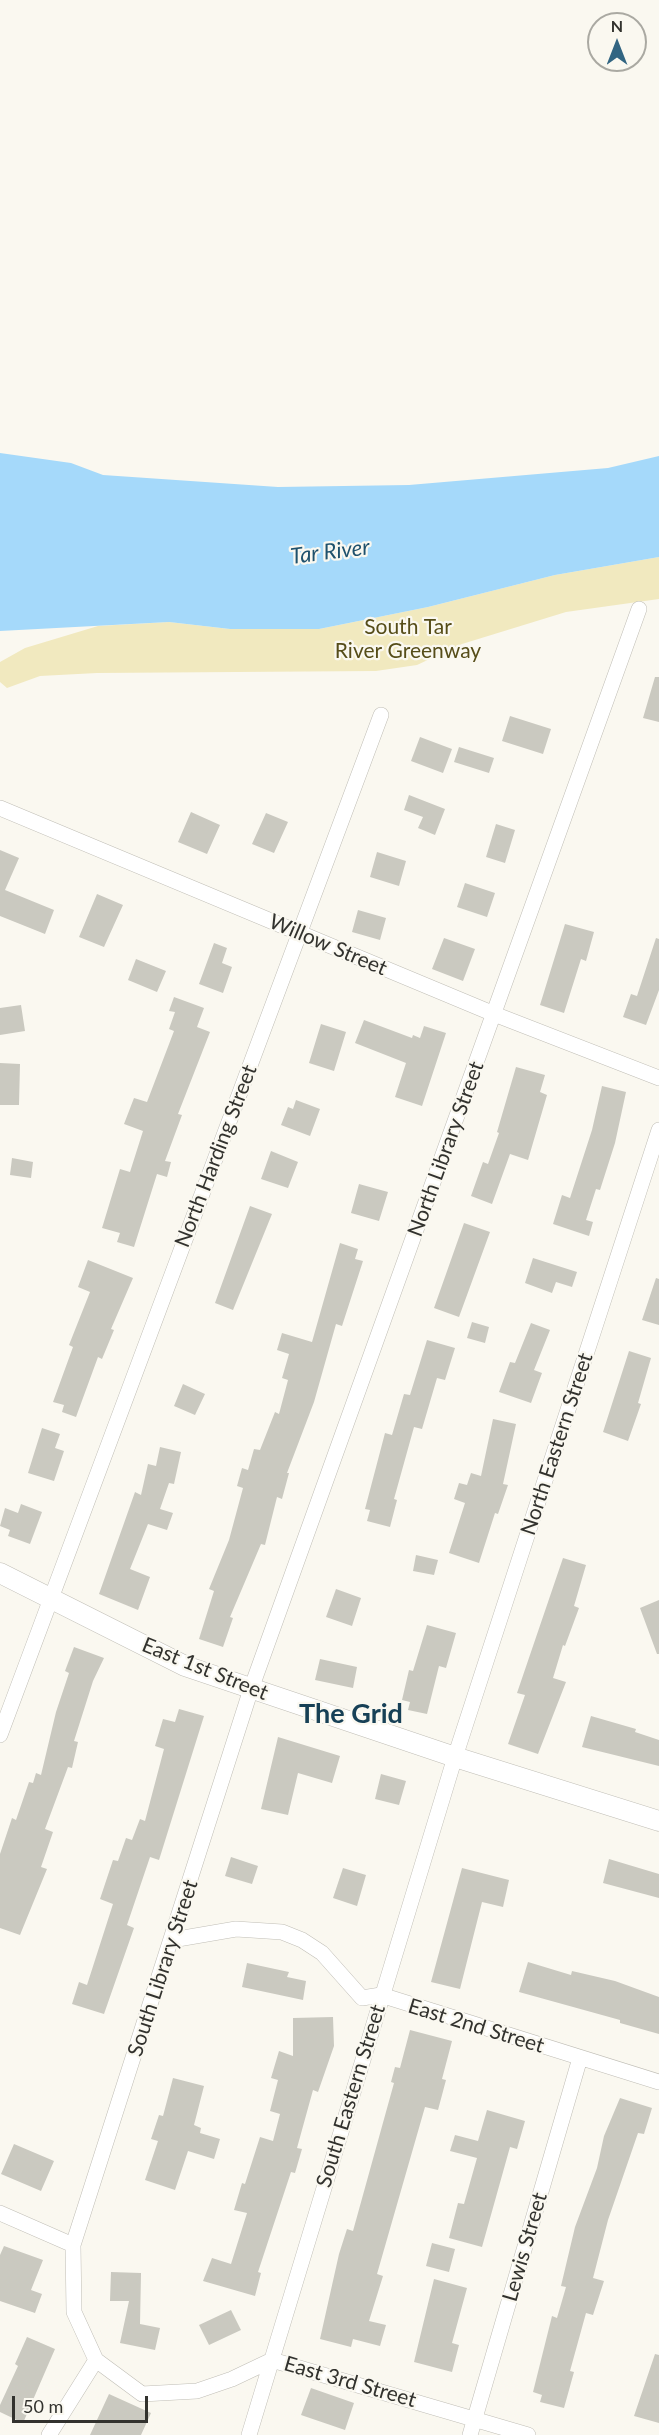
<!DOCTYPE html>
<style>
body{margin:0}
#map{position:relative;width:659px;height:2435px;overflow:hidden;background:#faf8f0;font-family:Lato,sans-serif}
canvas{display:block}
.north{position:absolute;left:587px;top:12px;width:60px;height:60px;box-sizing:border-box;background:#faf8f0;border:2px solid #aaa9a2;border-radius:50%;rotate:0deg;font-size:16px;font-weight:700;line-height:24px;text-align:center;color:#32322e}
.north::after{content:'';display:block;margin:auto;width:21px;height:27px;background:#326582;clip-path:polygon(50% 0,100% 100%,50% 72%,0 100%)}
.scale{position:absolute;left:12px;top:2396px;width:136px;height:27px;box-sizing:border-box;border:3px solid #32322e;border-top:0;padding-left:8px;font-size:18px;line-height:21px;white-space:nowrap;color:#32322e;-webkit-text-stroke:4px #faf8f0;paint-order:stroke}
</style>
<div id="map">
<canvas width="659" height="2435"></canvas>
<div class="north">N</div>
<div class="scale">50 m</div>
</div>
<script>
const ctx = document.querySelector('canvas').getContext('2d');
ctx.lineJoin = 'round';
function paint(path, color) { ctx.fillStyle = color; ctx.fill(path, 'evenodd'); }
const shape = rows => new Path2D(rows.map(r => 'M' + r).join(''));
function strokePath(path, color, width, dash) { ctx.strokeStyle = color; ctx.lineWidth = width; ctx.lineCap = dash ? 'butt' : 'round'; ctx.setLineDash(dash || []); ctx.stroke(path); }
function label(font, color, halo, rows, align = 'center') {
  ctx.font = font + ' Lato,sans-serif'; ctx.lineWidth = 4.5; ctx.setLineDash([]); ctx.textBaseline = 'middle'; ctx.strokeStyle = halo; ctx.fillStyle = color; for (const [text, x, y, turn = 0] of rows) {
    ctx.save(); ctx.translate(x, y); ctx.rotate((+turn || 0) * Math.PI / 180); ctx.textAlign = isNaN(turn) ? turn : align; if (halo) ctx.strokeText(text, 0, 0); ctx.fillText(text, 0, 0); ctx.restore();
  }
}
paint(shape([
 [659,557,659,599,566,612,462,644,417,665,376,671,97,673,40,676,7,688,0,682,0,662,25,648,98,626,169,622,230,629,319,629,428,607,555,575]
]), '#f1e9bf');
paint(shape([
 [0,453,71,463,103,475,278,487,409,485,608,468,659,456,659,557,555,575,428,607,319,629,230,629,169,622,0,631]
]), '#a5d9fa');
paint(shape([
 [655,677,659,677,659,722,643,718],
 [510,716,551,729,543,754,502,741],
 [420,737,452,749,443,773,411,761],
 [459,747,494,758,489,773,454,762],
 [409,795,445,809,435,835,418,828,423,817,404,810],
 [191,812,220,825,207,854,178,842],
 [266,813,288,822,274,853,252,844],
 [496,824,515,830,505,863,486,857],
 [0,850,19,858,5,890,54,910,45,934,0,916],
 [377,852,406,861,399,886,370,877],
 [465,883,495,893,487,917,457,907],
 [97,894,123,905,104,947,79,937],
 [358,910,386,918,380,940,352,932],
 [565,924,594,932,586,961,581,959,564,1013,540,1005],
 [444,938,475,949,463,981,432,969],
 [656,938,659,939,659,990,646,1025,623,1017,631,994,637,996],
 [214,943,227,948,222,963,232,967,223,993,199,984],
 [136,959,166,971,157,992,128,980],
 [174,997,204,1008,197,1027,210,1032,178,1114,182,1115,165,1161,171,1162,167,1177,157,1174,134,1247,117,1242,120,1233,102,1228,120,1169,130,1172,143,1131,124,1124,134,1098,147,1102,174,1031,169,1029,175,1012,169,1011],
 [21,1005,25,1031,0,1035,0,1008],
 [364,1020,412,1038,413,1035,420,1038,424,1026,446,1033,422,1106,395,1097,406,1063,355,1043],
 [321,1024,346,1032,334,1071,309,1063],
 [0,1063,20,1064,19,1105,0,1105],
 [516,1067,545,1075,540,1092,547,1095,528,1160,510,1154,492,1204,471,1196,483,1162,488,1164,499,1133,497,1132],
 [602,1086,626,1092,615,1143,600,1190,596,1189,586,1220,593,1222,589,1236,553,1224,562,1195,570,1198,592,1130],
 [296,1100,320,1109,310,1136,281,1125,288,1107,293,1109],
 [271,1151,298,1162,288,1188,261,1179],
 [12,1158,33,1162,31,1178,10,1175],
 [359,1184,388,1192,379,1221,351,1213],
 [250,1206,272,1214,233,1310,215,1303],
 [464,1223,490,1232,459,1317,434,1308],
 [340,1243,358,1249,355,1259,363,1261,342,1326,336,1324,314,1402,287,1473,289,1473,282,1499,277,1497,265,1545,261,1544,230,1617,233,1618,223,1647,199,1639,214,1591,209,1589,229,1540,243,1488,237,1486,242,1468,248,1470,254,1449,260,1450,275,1412,279,1414,288,1380,282,1378,289,1354,277,1350,282,1333,312,1342],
 [533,1258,577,1272,572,1287,556,1282,552,1293,525,1283],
 [88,1260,133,1278,111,1329,114,1330,102,1359,98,1357,76,1417,62,1412,64,1405,53,1402,73,1347,69,1345,90,1292,78,1287],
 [656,1278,659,1279,659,1325,642,1320],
 [472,1322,489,1327,485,1343,467,1338],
 [531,1323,550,1330,534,1370,542,1373,531,1403,499,1392,510,1362,515,1363],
 [427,1340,455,1348,445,1380,437,1378,422,1429,414,1427,394,1499,397,1500,390,1527,367,1521,370,1510,365,1509,385,1433,392,1435,404,1394,410,1395],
 [629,1351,651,1358,638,1403,641,1404,628,1441,603,1432],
 [183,1384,205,1394,195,1415,174,1406],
 [493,1419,516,1424,503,1484,508,1485,498,1514,495,1513,479,1563,449,1553,465,1503,454,1499,459,1483,467,1485,471,1473,481,1476],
 [42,1428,60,1434,55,1448,64,1451,54,1481,28,1473],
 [160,1447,181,1452,174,1484,169,1483,160,1509,173,1513,167,1530,148,1524,130,1569,150,1577,138,1610,99,1594,135,1492,141,1495,148,1464,156,1466],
 [21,1504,42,1512,30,1544,8,1536,10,1530,0,1526,5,1508,18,1513],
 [416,1555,438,1560,434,1575,413,1571],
 [563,1558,586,1565,574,1606,579,1608,565,1646,563,1645,553,1678,566,1682,538,1754,508,1744,525,1695,517,1693],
 [336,1589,361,1598,352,1626,326,1617],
 [659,1600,659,1654,657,1654,640,1608],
 [427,1625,456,1633,446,1668,439,1666,427,1714,408,1710,410,1702,402,1700,409,1670,413,1671],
 [74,1647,104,1658,93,1681,74,1741,78,1742,72,1768,68,1767,45,1829,53,1832,41,1867,47,1869,20,1935,0,1928,0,1854,12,1818,16,1820,29,1782,33,1783,36,1773,41,1775,56,1712,69,1673,65,1671],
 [320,1659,357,1667,353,1688,315,1680],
 [179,1709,204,1716,159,1860,150,1857,127,1925,134,1928,104,2014,72,2004,79,1982,87,1985,113,1904,100,1899,113,1860,118,1861,126,1838,132,1840,140,1819,145,1821,164,1749,155,1746,163,1719,175,1722],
 [591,1716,636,1729,635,1732,659,1740,659,1766,582,1747],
 [278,1737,340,1756,332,1783,298,1773,288,1815,261,1809],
 [381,1774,406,1781,399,1805,375,1799],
 [231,1857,258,1866,252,1884,225,1876],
 [609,1859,659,1874,659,1898,603,1883],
 [343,1868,366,1875,357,1906,333,1898],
 [462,1868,509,1880,503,1907,482,1902,460,1989,431,1982],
 [528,1962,571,1975,572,1971,615,1981,659,1997,659,2034,620,2023,620,2020,519,1992],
 [247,1963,289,1972,287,1977,306,1981,303,2000,242,1987],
 [333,2017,334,2046,318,2092,313,2090,297,2148,302,2149,295,2173,291,2172,258,2272,261,2273,255,2296,203,2281,212,2258,231,2264,247,2213,234,2210,242,2183,245,2184,260,2137,273,2141,280,2114,270,2111,278,2080,271,2078,279,2051,293,2056,293,2018],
 [410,2030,452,2041,442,2079,446,2080,438,2110,425,2107,377,2274,383,2276,369,2321,386,2325,380,2346,353,2339,351,2347,320,2339,339,2254,347,2229,353,2231,394,2083,391,2082,395,2067,400,2068],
 [173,2078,204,2086,194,2125,201,2128,200,2133,220,2139,214,2159,188,2151,175,2190,145,2180,158,2141,151,2139,159,2115,163,2116],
 [620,2098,652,2108,644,2134,638,2133,608,2220,593,2278,604,2281,593,2315,586,2313,570,2371,574,2372,564,2408,540,2402,542,2395,533,2392,552,2316,557,2318,566,2287,561,2286,575,2227,597,2168,604,2136],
 [487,2110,525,2121,517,2149,510,2147,482,2247,449,2238,458,2203,464,2204,477,2158,450,2151,455,2135,478,2141],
 [14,2144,54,2161,41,2191,1,2174],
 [432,2243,455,2249,449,2272,426,2266],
 [4,2246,43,2260,31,2290,42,2294,35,2313,0,2301,0,2255],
 [111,2272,141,2273,140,2324,160,2328,155,2350,120,2343,129,2301,110,2301],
 [434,2279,467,2288,452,2343,459,2345,452,2372,414,2362],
 [231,2310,241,2330,209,2345,199,2325],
 [27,2337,55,2349,23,2423,0,2412,0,2405,18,2366,15,2364],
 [655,2354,659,2355,659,2423,634,2416],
 [311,2388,354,2403,345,2430,301,2415],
 [109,2394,151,2413,141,2435,90,2435]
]), '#cac9c0');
const minor = shape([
 [0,808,494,1014,659,1078],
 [0,1735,381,715],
 [172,1940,236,1929,282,1932,302,1940,322,1953,362,1998,381,1995,659,2082],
 [0,2213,73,2245],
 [49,2435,96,2360],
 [249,2435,455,1757,659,1130],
 [470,2435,580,2058],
 [528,2435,272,2360,232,2379,197,2391,142,2394,96,2360,74,2312,73,2245,251,1689,639,609]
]);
const tertiary = shape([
 [0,1573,185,1666,455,1757,659,1821]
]);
strokePath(minor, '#c0beb6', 16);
strokePath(tertiary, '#c0beb6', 21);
strokePath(minor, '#fff', 15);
strokePath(tertiary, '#fff', 20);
label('21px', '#564d19', '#faf8f0', [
 ["South Tar",408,627],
 ["River Greenway",408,651]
]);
label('21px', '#32322e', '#faf8f0', [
 ["Willow Street",328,945,23],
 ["North Library Street",446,1149,-70],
 ["North Harding Street",216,1156,-69],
 ["North Eastern Street",557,1444,-72],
 ["East 1st Street",205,1669,22],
 ["South Library Street",163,1968,-72],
 ["East 2nd Street",476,2026,17],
 ["South Eastern Street",351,2096,-73],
 ["Lewis Street",525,2247,-74],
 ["East 3rd Street",350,2382,16]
]);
label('italic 22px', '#1e516d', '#faf8f0', [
 ["Tar River",330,552,-7]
]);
label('bold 27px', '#174056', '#faf8f0', [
 ["The Grid",351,1714]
]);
</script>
